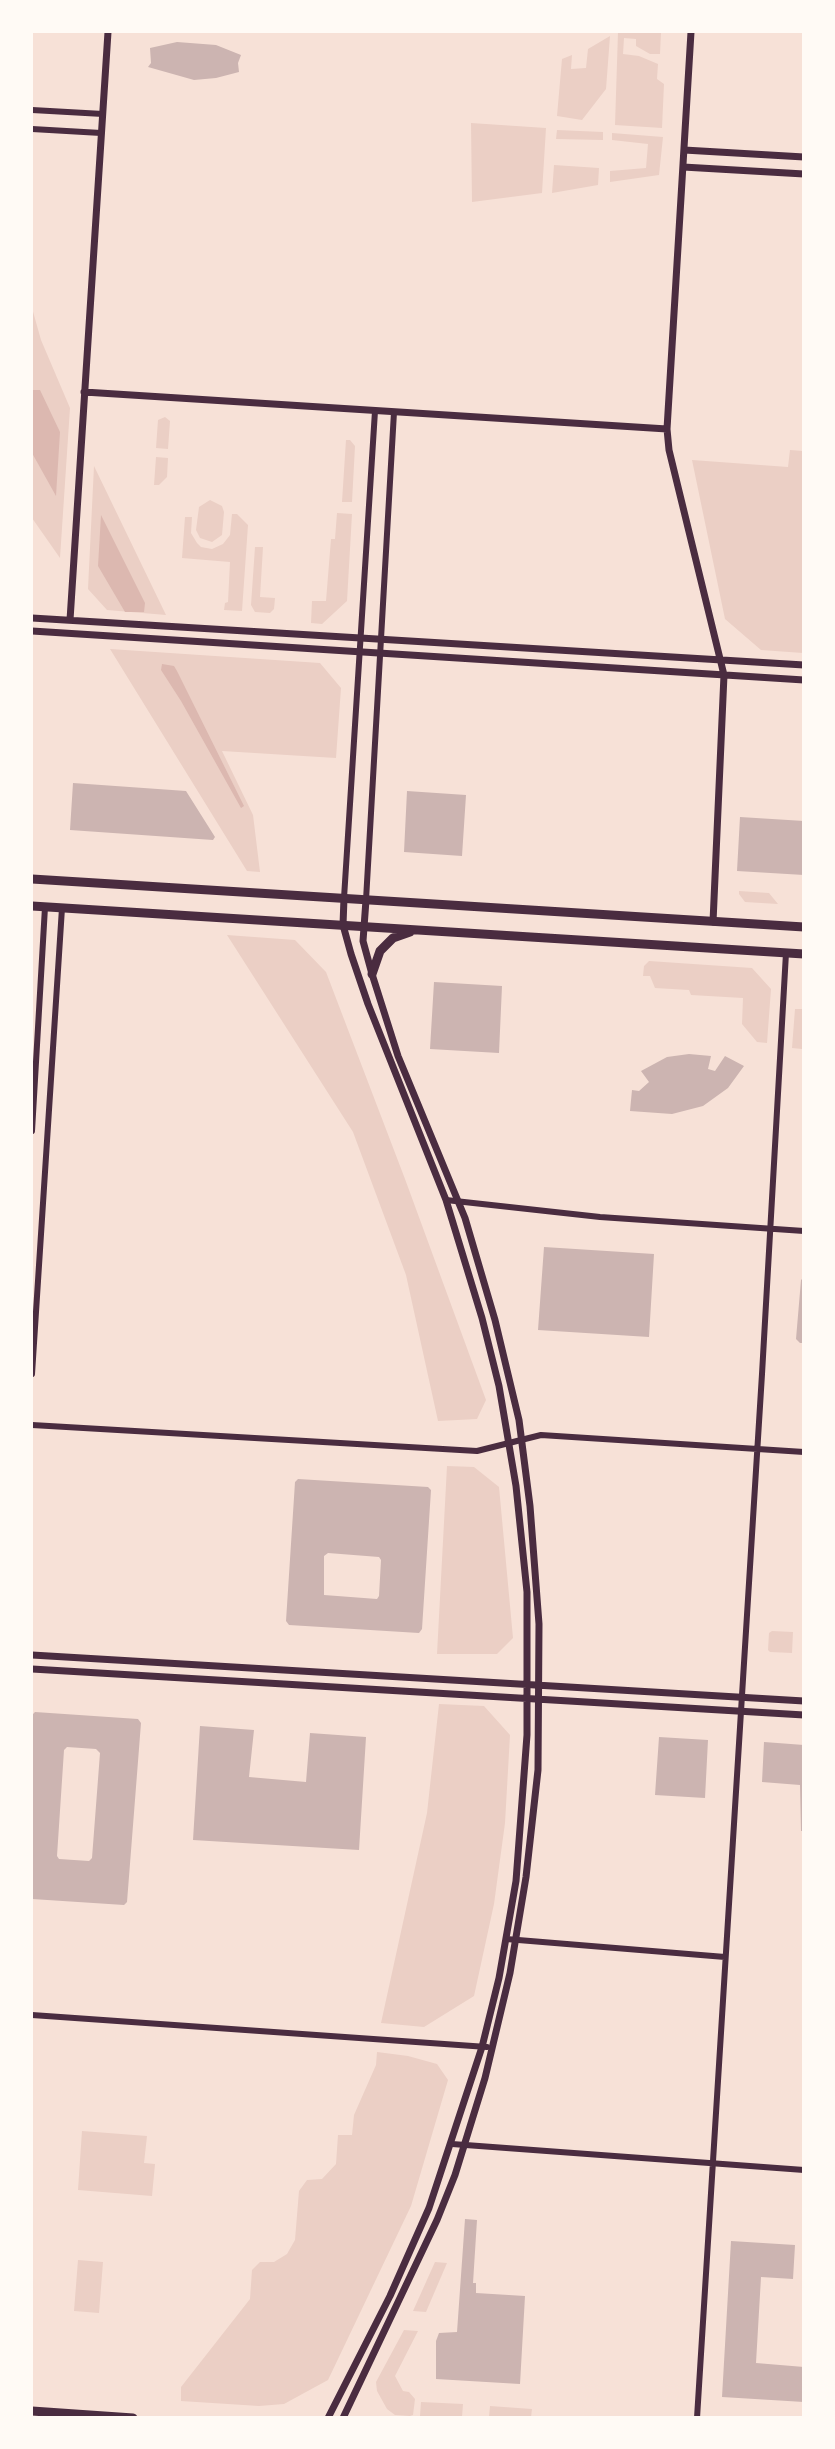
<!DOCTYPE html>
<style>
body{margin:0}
#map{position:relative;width:835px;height:2449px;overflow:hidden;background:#f7e1d7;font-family:Jost,sans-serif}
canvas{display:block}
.frame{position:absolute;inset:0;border:33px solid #fffaf5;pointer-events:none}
</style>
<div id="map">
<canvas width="835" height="2449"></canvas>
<div class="frame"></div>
</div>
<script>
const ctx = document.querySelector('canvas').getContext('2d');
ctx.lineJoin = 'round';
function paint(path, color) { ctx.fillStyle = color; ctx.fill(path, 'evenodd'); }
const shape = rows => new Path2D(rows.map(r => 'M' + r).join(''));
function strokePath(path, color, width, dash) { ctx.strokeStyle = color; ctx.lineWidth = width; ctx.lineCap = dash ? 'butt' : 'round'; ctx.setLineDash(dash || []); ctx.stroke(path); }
paint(shape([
 [618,32,661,32,660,54,650,54,636,46,636,39,624,38,623,54,639,56,658,64,657,79,664,84,662,128,615,125],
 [610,36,606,89,582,120,557,116,562,59,572,55,571,69,586,68,588,49],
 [471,123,546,128,542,193,472,202],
 [557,130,603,132,603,140,556,139],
 [612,133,663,137,659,175,610,182,610,171,646,168,648,144,612,140],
 [554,165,599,168,598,185,552,193],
 [32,308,41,340,70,408,60,558,32,518],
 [165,417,170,421,168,449,156,448,158,420],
 [346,440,350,440,355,446,352,502,342,502],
 [790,450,803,451,803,653,761,650,725,619,692,460,788,467],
 [156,457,168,458,167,477,159,485,154,485],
 [94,466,166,615,107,610,88,589],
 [210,500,222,506,224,512,222,535,212,542,200,538,196,530,199,507],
 [337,513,352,514,347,601,322,624,311,623,312,601,326,601,331,539,335,539],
 [232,514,237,514,248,525,242,611,224,610,225,603,228,602,230,562,182,558,185,517,192,517,191,533,197,543,201,547,212,549,223,544,230,535],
 [255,547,263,547,260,597,275,598,274,609,270,613,255,612,251,605],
 [110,649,320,663,341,688,336,758,222,751,253,815,260,872,247,871],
 [739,891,769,893,778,904,745,902,739,894],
 [227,935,295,940,326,972,405,1179,486,1400,477,1419,438,1421,406,1275,353,1132],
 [649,961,752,968,771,989,767,1043,757,1042,742,1024,743,998,691,995,689,990,655,988,650,976,643,976,644,966],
 [795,1009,803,1009,802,1049,792,1048],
 [447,1466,474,1467,499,1487,513,1638,497,1654,437,1654],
 [772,1631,793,1632,792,1653,770,1652,768,1650,769,1633],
 [439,1704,484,1706,510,1735,505,1823,494,1904,474,1996,424,2027,381,2023,427,1813],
 [377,2052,408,2056,437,2064,448,2080,411,2206,328,2380,284,2404,259,2406,181,2401,181,2387,250,2299,252,2270,260,2262,274,2262,287,2254,295,2240,299,2191,307,2180,322,2179,336,2164,338,2135,352,2135,354,2115,376,2065],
 [82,2131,147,2136,144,2163,155,2164,152,2196,78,2190],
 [78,2260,103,2262,99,2313,74,2311],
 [435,2262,447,2263,426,2312,413,2311],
 [404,2330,418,2331,395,2376,403,2391,409,2392,415,2399,413,2415,410,2416,395,2415,387,2409,377,2391,376,2382],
 [421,2402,463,2404,462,2417,420,2416],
 [490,2406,532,2409,531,2417,489,2417]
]), '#ebcfc5');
paint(shape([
 [32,390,40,390,60,432,56,496,32,453],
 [101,515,145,603,144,612,125,612,98,566],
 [162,664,174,666,177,671,244,806,241,808,181,701,161,670]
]), '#dcb8b0');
paint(shape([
 [177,42,216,45,241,55,238,63,239,72,216,78,194,80,148,67,151,63,150,48],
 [73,783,186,791,215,837,213,840,70,830],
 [407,791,466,795,462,856,404,852],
 [740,817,804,821,804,875,737,871],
 [434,982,502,986,499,1053,430,1049],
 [689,1054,711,1056,708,1069,715,1071,725,1056,744,1066,728,1088,703,1106,672,1114,630,1111,632,1090,639,1091,649,1082,641,1071,667,1057],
 [544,1247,654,1254,649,1337,538,1330],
 [804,1277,804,1343,800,1343,796,1339,801,1280],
 [298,1479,428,1487,431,1490,422,1629,419,1633,289,1625,286,1621,295,1482],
 [328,1553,379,1557,381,1560,379,1596,377,1599,324,1595,324,1556],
 [35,1712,138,1719,141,1723,127,1902,124,1905,32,1899,32,1715],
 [67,1747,96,1749,100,1753,92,1858,89,1861,59,1859,57,1856,64,1750],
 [200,1726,254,1730,249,1777,306,1782,310,1733,366,1737,359,1850,193,1840],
 [659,1737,708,1740,705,1798,655,1795],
 [764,1742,804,1745,804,1831,801,1831,800,1785,762,1782],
 [465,2219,477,2220,473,2283,476,2283,476,2293,525,2296,520,2384,436,2379,436,2341,439,2333,457,2332],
 [731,2241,795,2245,793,2279,761,2277,756,2363,804,2367,804,2402,722,2397]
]), '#ccb4b1');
strokePath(shape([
 [32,110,103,114],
 [32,129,101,133],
 [344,898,375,411],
 [366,900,394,412],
 [32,1131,45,907],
 [446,1200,600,1217,804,1231],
 [32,1374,62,908],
 [32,1425,477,1451,541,1435,804,1452],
 [506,1939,725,1957],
 [32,2015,487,2047],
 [452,2144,804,2170],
 [697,2418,762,1374,786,953]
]), '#4a2c40', 6);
strokePath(shape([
 [691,32,667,429,669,450,724,675,713,922],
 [684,150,804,157],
 [683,167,804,174],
 [84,392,667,429],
 [32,618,804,665],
 [70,620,108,32],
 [32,631,804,680],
 [32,1655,804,1701],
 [32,1669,804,1715],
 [328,2418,390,2296,429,2208,482,2047,499,1978,516,1881,527,1735,527,1592,516,1486,499,1386,482,1318,446,1200,368,1004,351,954,343,925,344,898],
 [343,2418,437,2220,455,2175,485,2078,510,1973,526,1877,538,1770,539,1624,530,1506,519,1420,495,1320,465,1218,398,1056,372,974,363,941,366,900]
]), '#4a2c40', 7);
strokePath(shape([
 [32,879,804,927],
 [32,906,804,954],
 [372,974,380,951,393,938,410,932],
 [32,2411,133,2418]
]), '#4a2c40', 9);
</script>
